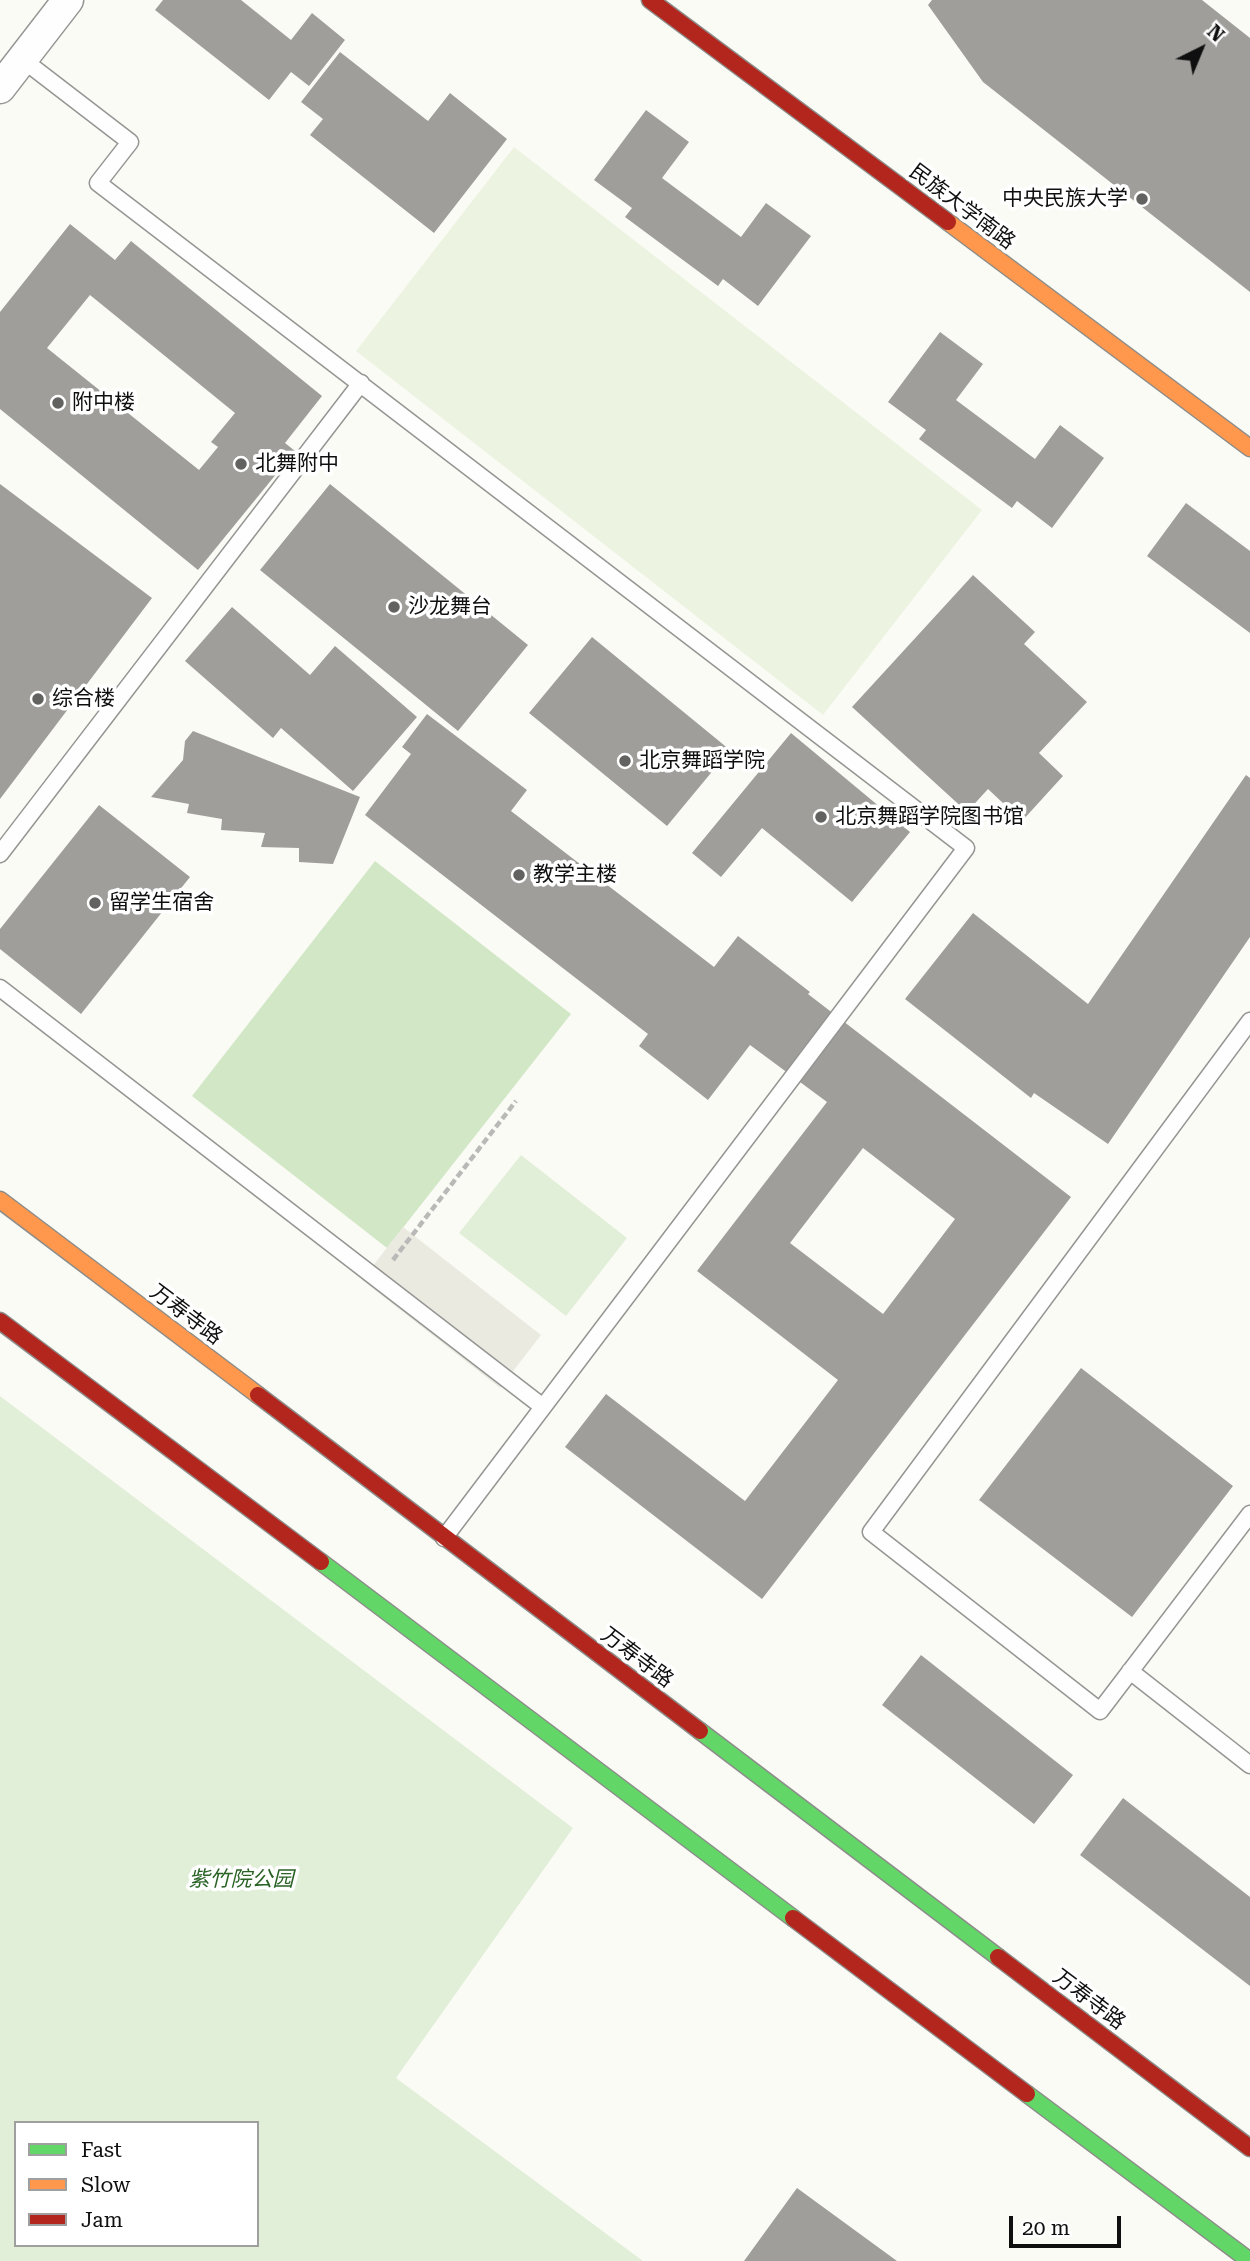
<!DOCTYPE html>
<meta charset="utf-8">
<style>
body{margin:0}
#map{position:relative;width:1250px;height:2261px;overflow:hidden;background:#fbfbf6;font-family:"Roboto Serif",serif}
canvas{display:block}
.legend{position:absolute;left:14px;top:2121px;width:245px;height:126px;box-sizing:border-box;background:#fff;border:2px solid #9f9f9f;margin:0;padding:9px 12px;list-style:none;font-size:21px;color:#0f0f0f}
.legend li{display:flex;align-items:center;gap:14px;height:35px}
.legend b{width:35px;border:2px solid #9f9f9f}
.north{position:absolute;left:1166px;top:14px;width:70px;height:70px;-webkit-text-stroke:5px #fff;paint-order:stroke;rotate:43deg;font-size:19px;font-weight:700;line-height:28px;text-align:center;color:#0f0f0f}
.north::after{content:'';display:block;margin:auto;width:24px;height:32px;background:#0f0f0f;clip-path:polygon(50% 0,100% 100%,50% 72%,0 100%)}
.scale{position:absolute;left:1009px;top:2216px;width:112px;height:32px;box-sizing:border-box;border:4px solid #0f0f0f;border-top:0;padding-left:9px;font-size:21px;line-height:24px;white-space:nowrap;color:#0f0f0f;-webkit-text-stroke:5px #fff;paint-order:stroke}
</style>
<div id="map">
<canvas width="1250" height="2261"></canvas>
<ul class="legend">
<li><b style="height:9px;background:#63d668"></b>Fast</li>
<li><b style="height:9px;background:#ff974d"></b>Slow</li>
<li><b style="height:9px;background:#b3261e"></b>Jam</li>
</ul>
<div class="north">N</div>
<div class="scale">20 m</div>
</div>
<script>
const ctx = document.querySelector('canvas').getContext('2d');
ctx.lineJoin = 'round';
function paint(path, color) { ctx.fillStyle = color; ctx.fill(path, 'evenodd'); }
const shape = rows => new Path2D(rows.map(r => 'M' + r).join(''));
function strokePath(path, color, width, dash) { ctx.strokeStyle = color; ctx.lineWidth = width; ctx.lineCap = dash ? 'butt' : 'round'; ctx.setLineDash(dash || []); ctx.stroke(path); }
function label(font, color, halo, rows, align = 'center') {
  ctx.font = font + ' "Roboto Serif","Noto Sans SC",serif'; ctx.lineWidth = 7; ctx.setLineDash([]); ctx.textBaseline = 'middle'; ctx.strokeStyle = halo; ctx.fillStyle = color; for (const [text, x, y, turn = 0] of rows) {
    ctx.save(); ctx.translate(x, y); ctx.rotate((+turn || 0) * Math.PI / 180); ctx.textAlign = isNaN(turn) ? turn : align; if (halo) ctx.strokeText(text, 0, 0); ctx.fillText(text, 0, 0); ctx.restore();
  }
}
paint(shape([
 [521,1155,627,1238,566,1316,459,1233],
 [0,1396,573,1828,396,2078,643,2261,0,2261],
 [16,2123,257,2123,257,2245,16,2245]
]), '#e2efd8');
paint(shape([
 [375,861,571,1014,387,1248,192,1096]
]), '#d2e7c6');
paint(shape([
 [514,147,982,510,823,715,356,351]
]), '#ecf4e1');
paint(shape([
 [403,1227,541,1335,500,1388,362,1280]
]), '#ebeae1');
paint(shape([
 [163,0,241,0,291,40,312,13,345,40,309,86,291,72,269,100,155,10],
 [932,0,1202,0,1250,38,1250,292,983,82,928,5],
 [340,52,428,121,450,93,507,139,434,233,310,135,323,119,301,102],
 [646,110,689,142,662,178,741,237,766,203,811,236,758,306,723,279,718,286,625,217,632,208,594,180],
 [70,224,115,260,131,241,322,396,285,443,295,451,198,570,0,409,0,312],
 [90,295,235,413,211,442,218,447,199,470,47,348],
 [940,332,983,364,956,400,1035,459,1060,425,1104,458,1052,528,1017,501,1012,508,919,439,926,430,888,402],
 [0,484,152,598,0,799],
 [330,484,528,645,458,731,260,570],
 [1186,503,1250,551,1250,633,1147,556],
 [973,575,1035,632,1024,644,1087,702,1039,753,1063,776,1022,821,988,789,967,812,852,707],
 [232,607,310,675,335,646,417,717,353,791,281,728,273,738,185,661],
 [592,637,730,750,667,826,529,713],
 [427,714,527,790,511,811,714,967,738,936,810,992,808,994,1071,1197,762,1599,565,1447,606,1394,745,1501,838,1380,697,1271,827,1102,750,1045,708,1100,639,1046,648,1034,365,815,411,754,402,747],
 [863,1148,955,1219,883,1314,790,1243],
 [193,731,360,797,333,864,299,862,299,848,261,847,265,833,221,830,222,819,187,813,189,804,151,797,183,760,185,741],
 [791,733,910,832,852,902,762,828,721,877,692,853],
 [1246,775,1250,778,1250,937,1108,1144,1034,1093,1031,1098,905,999,973,913,1088,1004],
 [99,805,190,877,81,1014,0,949,0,929],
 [1081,1368,1233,1486,1132,1617,979,1500],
 [921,1655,1073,1775,1034,1824,882,1705],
 [1123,1798,1250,1897,1250,1986,1080,1855],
 [797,2188,897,2261,744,2261]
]), '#9f9e9b');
const lane = shape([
 [22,59,130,142,98,183,966,848,444,1538],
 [0,854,361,383],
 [0,988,543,1407],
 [1250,1021,871,1532,1100,1711,1250,1514],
 [1130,1671,1250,1765]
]);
const street = shape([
 [0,88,68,0]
]);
const fast = shape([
 [321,1562,793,1918],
 [700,1731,998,1957],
 [1027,2094,1250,2261]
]);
const slow = shape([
 [948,222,1250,448],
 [0,1200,258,1395]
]);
const jam = shape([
 [650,0,948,222],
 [0,1321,321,1562],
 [258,1395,700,1731],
 [793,1918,1027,2094],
 [998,1957,1250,2148]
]);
strokePath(lane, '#959593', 19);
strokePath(street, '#959593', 33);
strokePath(fast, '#8c8c8a', 19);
strokePath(slow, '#8c8c8a', 19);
strokePath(jam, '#8c8c8a', 19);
strokePath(shape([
 [393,1260,516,1101]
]), '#b9b9b8', 4.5, [7, 3.5]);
strokePath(lane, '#fefefe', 16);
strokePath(street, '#fefefe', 30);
strokePath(fast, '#63d668', 16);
strokePath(slow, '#ff974d', 16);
strokePath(jam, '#b3261e', 16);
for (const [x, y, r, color] of [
 [1142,199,7,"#626260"],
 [58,403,7,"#626260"],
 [241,464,7,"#626260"],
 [394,607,7,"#626260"],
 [38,699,7,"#626260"],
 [625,761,7,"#626260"],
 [821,817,7,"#626260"],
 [519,875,7,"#626260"],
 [95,903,7,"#626260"]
]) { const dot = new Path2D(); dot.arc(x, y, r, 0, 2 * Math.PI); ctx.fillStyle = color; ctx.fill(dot); strokePath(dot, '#fff', 2.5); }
label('21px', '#0f0f0f', '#fff', [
 ["中央民族大学",1128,199,"right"],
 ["附中楼",72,403],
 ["北舞附中",255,464],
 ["沙龙舞台",408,607],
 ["综合楼",52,699],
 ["北京舞蹈学院",639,761],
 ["北京舞蹈学院图书馆",835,817],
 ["教学主楼",533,875],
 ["留学生宿舍",109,903]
], 'left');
label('21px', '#0f0f0f', '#fff', [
 ["民族大学南路",962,207,37],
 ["万寿寺路",186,1315,37],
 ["万寿寺路",637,1658,37],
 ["万寿寺路",1089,2000,37]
]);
label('italic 21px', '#2a6225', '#fff', [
 ["紫竹院公园",241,1880]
]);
</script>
